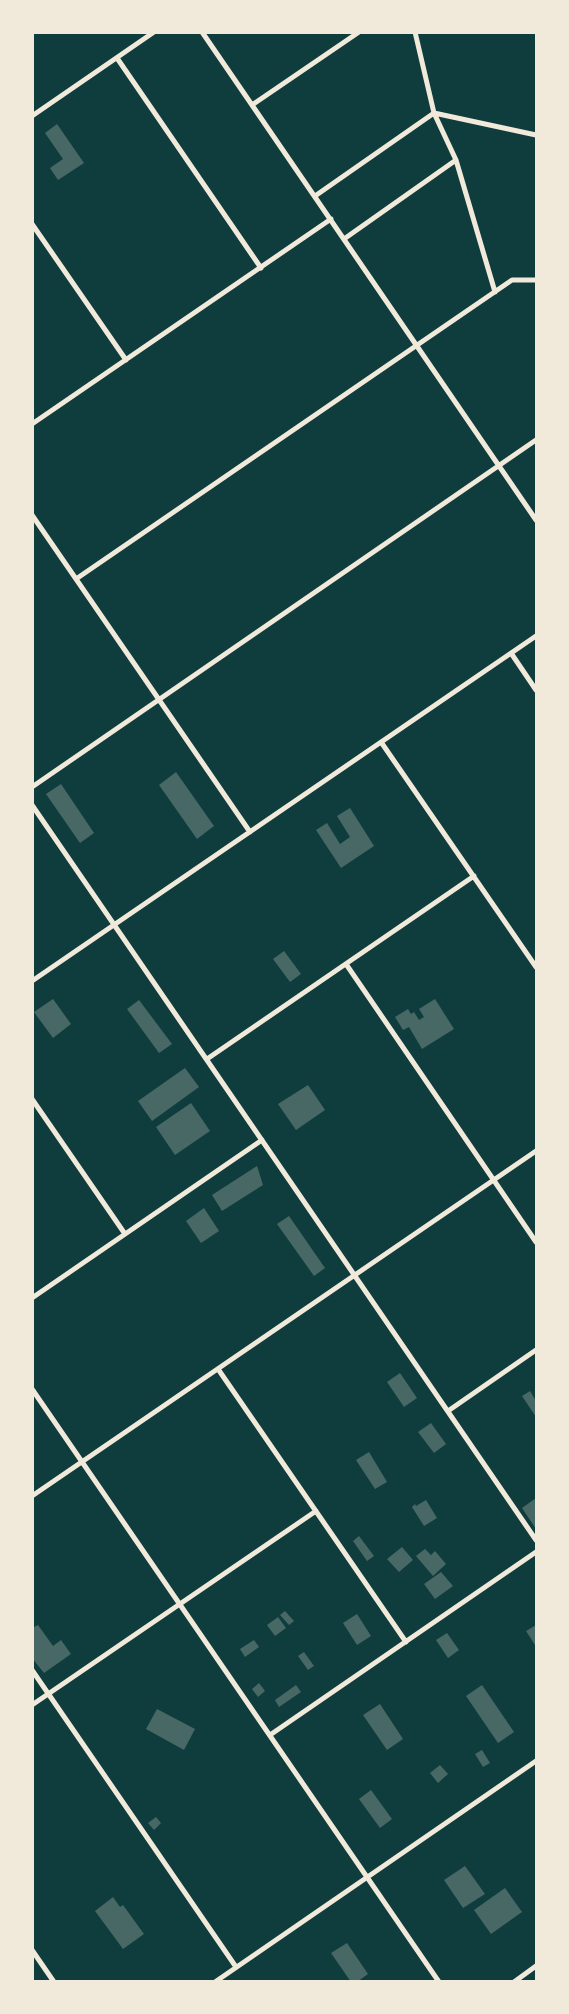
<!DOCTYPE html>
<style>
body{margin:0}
#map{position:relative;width:569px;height:2014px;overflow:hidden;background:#0f3d3e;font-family:"Work Sans",sans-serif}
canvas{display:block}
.frame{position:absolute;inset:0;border:34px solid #f1e9da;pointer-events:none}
</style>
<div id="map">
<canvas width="569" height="2014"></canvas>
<div class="frame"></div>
</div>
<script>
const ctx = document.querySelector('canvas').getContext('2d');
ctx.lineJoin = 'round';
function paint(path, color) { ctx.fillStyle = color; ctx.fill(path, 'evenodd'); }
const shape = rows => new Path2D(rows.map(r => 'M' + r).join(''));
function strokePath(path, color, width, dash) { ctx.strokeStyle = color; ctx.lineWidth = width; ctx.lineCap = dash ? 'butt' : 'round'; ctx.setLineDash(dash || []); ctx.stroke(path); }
paint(shape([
 [57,124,84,163,58,180,50,168,63,159,45,133],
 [176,772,214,826,197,839,159,785],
 [61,784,94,833,80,843,46,794],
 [350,808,374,846,341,868,316,830,327,823,340,844,350,837,337,816],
 [284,951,301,974,290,982,273,959],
 [53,999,71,1024,53,1038,34,1012],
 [435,999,454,1029,422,1049,409,1027,403,1030,395,1017,408,1009,411,1014,414,1012,419,1020,424,1017,419,1009],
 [139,1000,172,1044,159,1053,127,1009],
 [185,1068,199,1087,152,1121,138,1101],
 [308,1085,325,1110,296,1130,278,1104],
 [191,1103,210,1131,175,1155,156,1127],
 [257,1166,263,1185,222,1211,212,1195],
 [204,1208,219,1231,201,1243,186,1221],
 [289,1216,325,1268,314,1276,277,1224],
 [400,1373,417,1398,404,1407,387,1382],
 [530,1391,536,1401,536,1417,522,1396],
 [431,1423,446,1444,434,1453,418,1432],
 [369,1452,387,1482,375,1489,356,1460],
 [536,1498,536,1529,522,1508],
 [426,1500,437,1518,424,1526,412,1507,415,1504,416,1506],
 [359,1536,374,1556,367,1561,353,1541],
 [402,1547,413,1560,399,1572,387,1559],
 [425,1549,431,1555,435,1551,446,1564,433,1576,416,1556],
 [441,1572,453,1586,435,1599,424,1584],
 [285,1611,294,1621,289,1625,280,1615],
 [357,1614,371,1636,357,1645,343,1623],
 [278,1617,286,1628,275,1636,267,1625],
 [38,1625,53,1646,61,1640,71,1654,44,1673,32,1658,32,1628],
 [536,1625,536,1644,535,1645,526,1631],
 [447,1633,459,1650,448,1658,436,1640],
 [254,1640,259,1647,245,1657,240,1649],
 [304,1652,314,1666,308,1670,298,1656],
 [259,1683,265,1691,258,1697,252,1689],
 [296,1685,301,1692,279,1707,275,1700],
 [482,1685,514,1732,498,1743,466,1696],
 [380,1704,403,1739,387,1750,363,1715],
 [157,1709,195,1729,184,1750,146,1729],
 [482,1750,490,1763,483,1767,475,1754],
 [440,1765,448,1774,438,1783,430,1773],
 [371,1790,392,1819,380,1828,359,1799],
 [156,1817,161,1823,154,1830,148,1823],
 [465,1866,485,1894,463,1908,444,1880],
 [505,1888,522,1912,491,1934,474,1910],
 [113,1897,120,1907,123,1905,144,1934,123,1949,95,1911],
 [347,1943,368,1974,357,1982,351,1982,331,1953]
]), '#486865');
strokePath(shape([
 [202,32,536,520],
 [415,32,434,113,456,160,495,292],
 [117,58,261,268],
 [252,105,359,32],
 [32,116,154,32],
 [315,196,434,113,536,135],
 [32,224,126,360],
 [344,239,456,160],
 [32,424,331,219],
 [32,515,250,832],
 [76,579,512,280,536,280],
 [511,653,536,690],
 [381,742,536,967],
 [32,787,536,440],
 [32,805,536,1540],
 [346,964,536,1242],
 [32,981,536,636],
 [207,1059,474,876],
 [32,1099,125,1234],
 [32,1298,262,1140],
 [218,1369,406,1642],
 [32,1389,439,1982],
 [448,1411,536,1350],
 [32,1496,536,1151],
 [32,1670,236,1967],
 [32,1705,316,1511],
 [270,1735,536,1552],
 [32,1950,54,1982],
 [215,1982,536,1761],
 [514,1982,536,1966]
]), '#f1e9da', 5);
</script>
